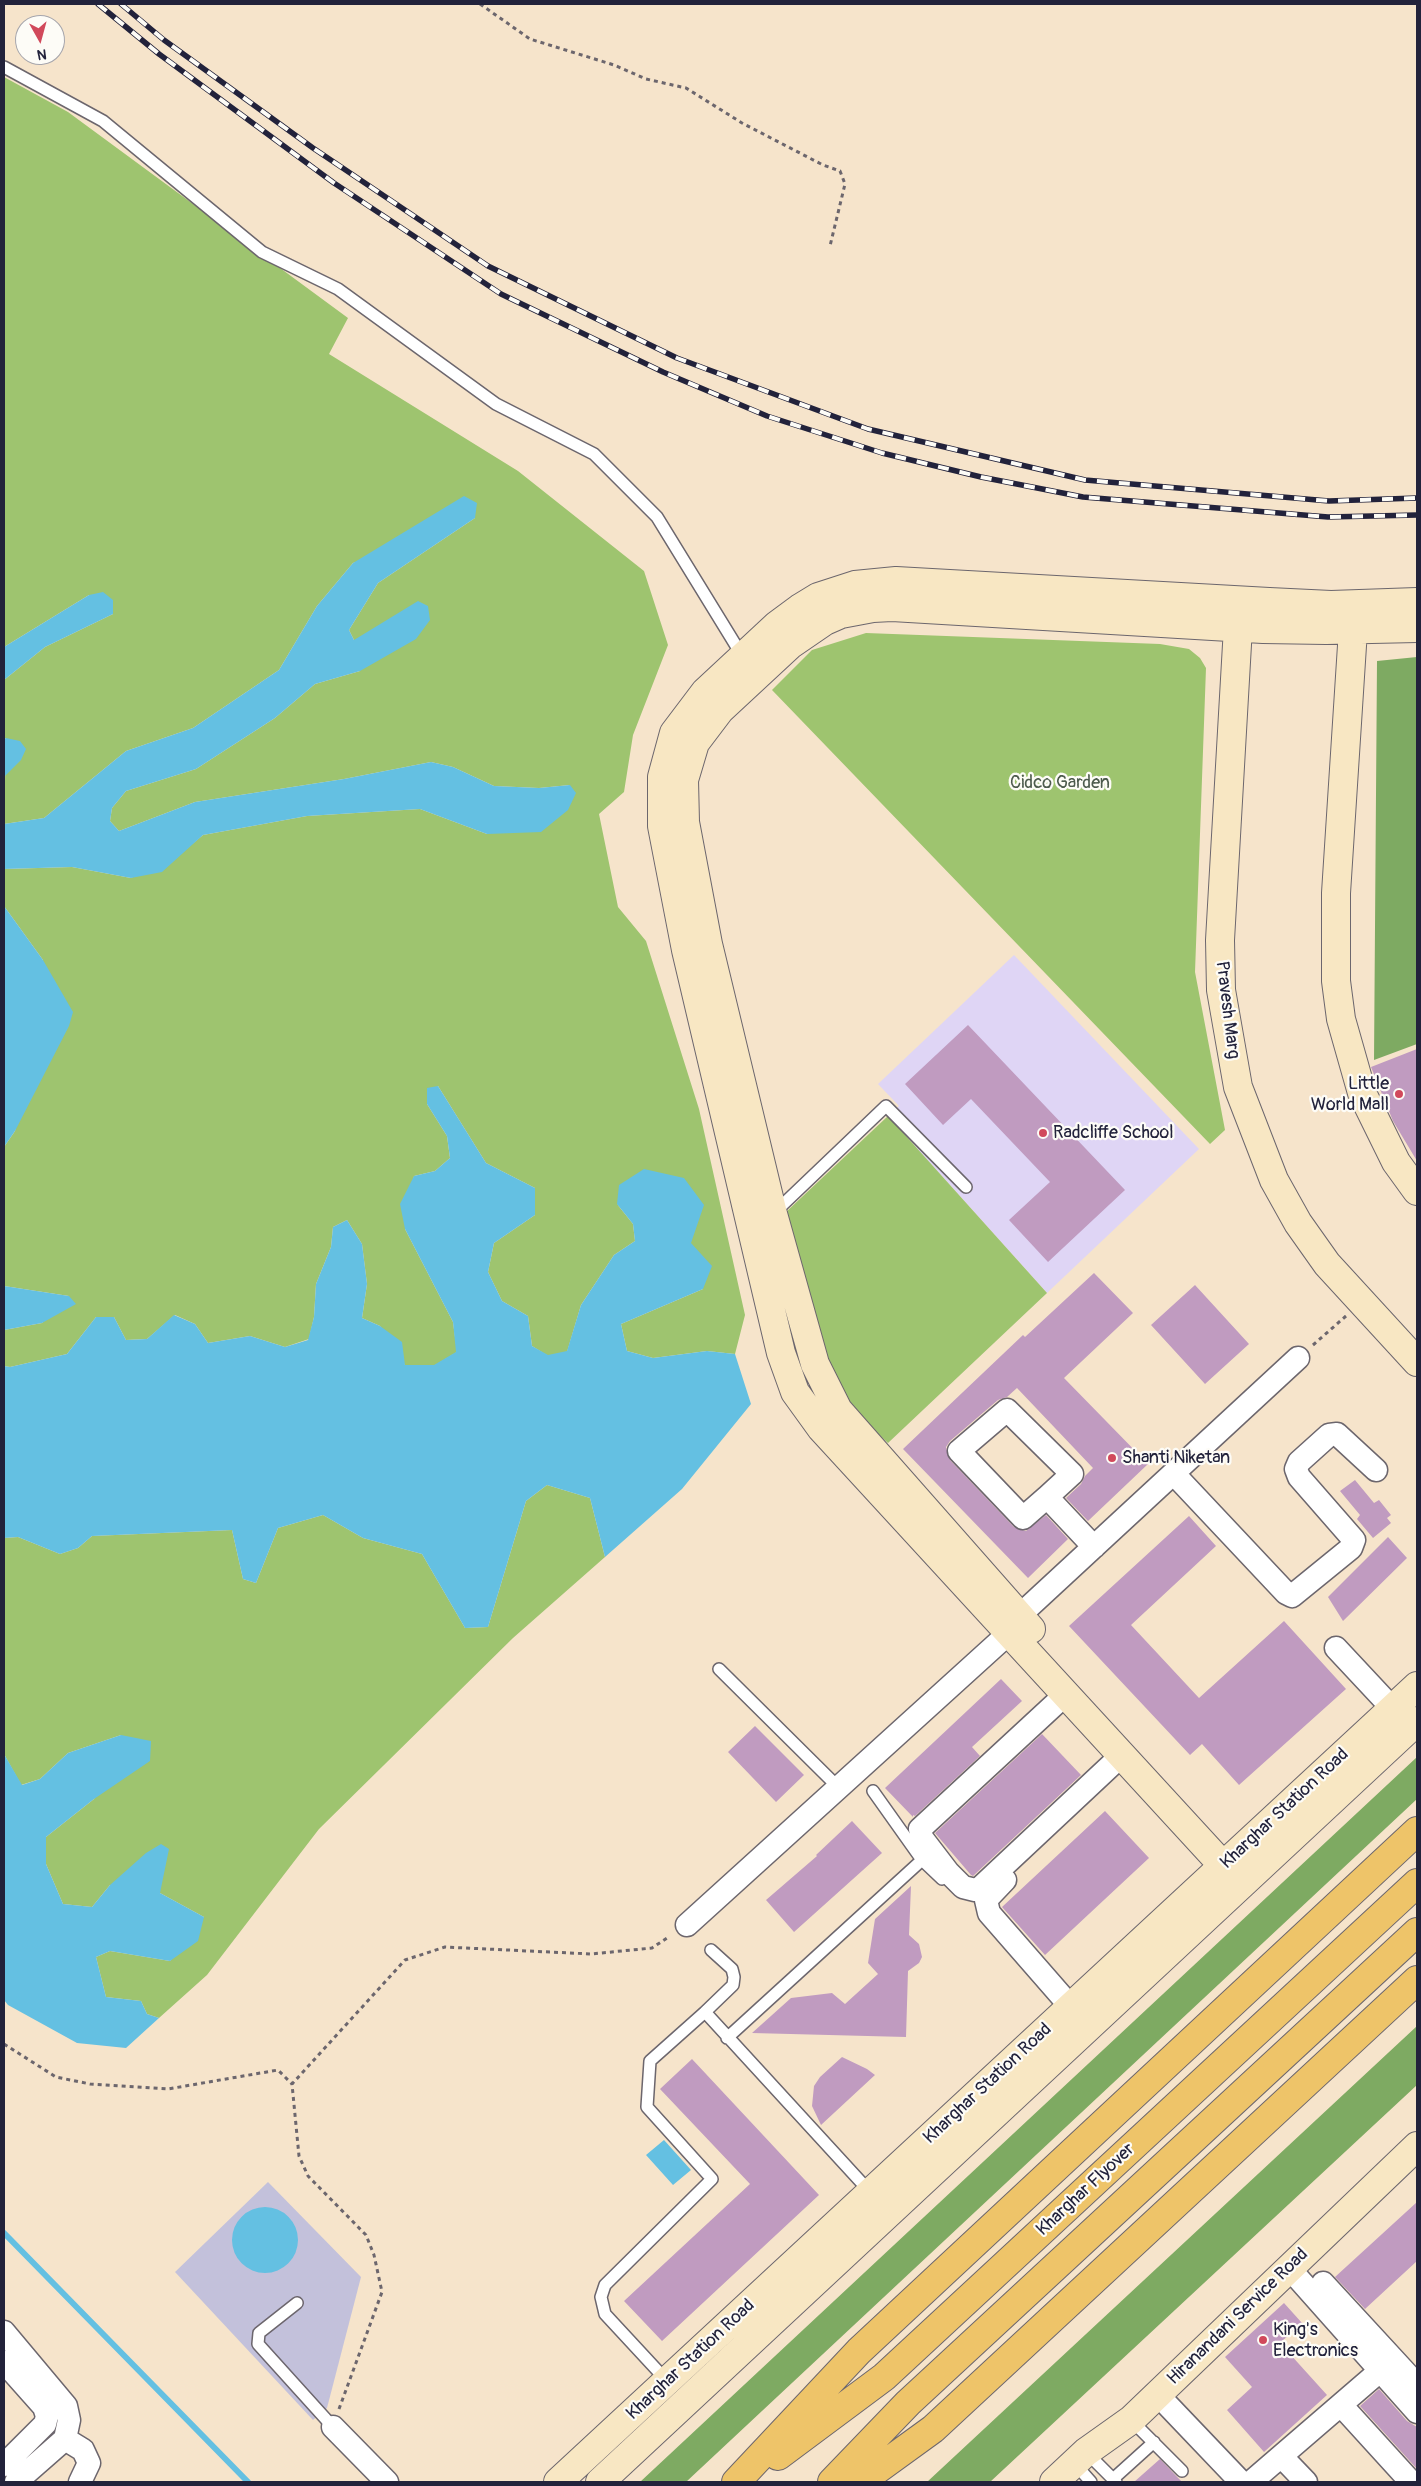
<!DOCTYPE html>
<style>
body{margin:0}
#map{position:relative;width:1421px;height:2486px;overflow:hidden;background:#f6e4cb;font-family:Pangolin,sans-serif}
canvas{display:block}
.frame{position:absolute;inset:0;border:5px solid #22223b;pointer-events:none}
.north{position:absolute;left:15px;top:15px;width:50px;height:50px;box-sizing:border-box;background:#fdfcf7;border:1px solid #a5a5ac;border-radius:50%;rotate:173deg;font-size:14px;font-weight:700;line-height:20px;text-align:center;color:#22223b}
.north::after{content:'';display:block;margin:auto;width:18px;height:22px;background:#d1495b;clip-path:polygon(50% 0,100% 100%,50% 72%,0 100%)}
</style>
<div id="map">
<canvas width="1421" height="2486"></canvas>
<div class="frame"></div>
<div class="north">N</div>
</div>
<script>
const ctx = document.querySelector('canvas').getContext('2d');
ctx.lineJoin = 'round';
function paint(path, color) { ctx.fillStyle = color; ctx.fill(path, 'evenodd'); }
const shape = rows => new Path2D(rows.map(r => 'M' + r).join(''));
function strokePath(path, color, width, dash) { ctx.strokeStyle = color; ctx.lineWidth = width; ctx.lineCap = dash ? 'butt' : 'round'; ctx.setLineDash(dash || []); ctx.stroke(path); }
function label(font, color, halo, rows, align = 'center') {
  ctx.font = font + ' Pangolin,sans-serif'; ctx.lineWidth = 4.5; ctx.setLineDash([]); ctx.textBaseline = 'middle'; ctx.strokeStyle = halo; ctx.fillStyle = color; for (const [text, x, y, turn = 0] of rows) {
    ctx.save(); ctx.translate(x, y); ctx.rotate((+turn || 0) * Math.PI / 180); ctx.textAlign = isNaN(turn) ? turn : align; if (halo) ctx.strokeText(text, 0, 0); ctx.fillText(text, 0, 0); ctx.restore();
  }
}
paint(shape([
 [1014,955,1199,1149,1047,1293,888,1116,899,1106,878,1084]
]), '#dfd5f5');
paint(shape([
 [268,2182,361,2277,327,2408,313,2420,175,2272]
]), '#c3c1db');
paint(shape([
 [4,77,68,112,348,318,329,354,518,471,644,571,668,645,633,735,624,792,599,814,618,907,646,941,699,1109,745,1315,735,1354,707,1351,653,1358,627,1351,621,1324,703,1289,617,1204,633,1224,635,1241,614,1255,581,1305,567,1352,548,1356,532,1346,528,1316,502,1301,488,1272,494,1243,535,1215,535,1188,486,1163,438,1086,427,1104,447,1136,450,1158,435,1171,414,1176,405,1229,453,1322,457,1352,434,1366,405,1365,380,1326,362,1318,367,1284,362,1244,347,1220,333,1227,331,1247,316,1284,314,1317,309,1339,285,1347,250,1336,208,1343,195,1324,175,1315,147,1339,126,1340,114,1317,96,1317,67,1354,10,1367,4,1366,4,1330,42,1323,69,1296,4,1286,4,1147,15,1131,43,960,4,906,4,869,72,867,131,878,186,849,203,835,307,816,420,809,487,834,570,785,539,788,494,786,453,767,431,762,344,779,195,802,119,831,110,821,112,808,126,791,196,769,275,718,315,684,360,671,354,640,349,630,378,583,475,518,353,563,317,606,279,670,193,728,126,751,44,818,4,824,6,738,4,739,4,680,45,647,113,614,89,595,4,647],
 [866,633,1160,644,1189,649,1200,658,1206,668,1195,972,1225,1130,1210,1144,772,690,812,650],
 [888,1116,1047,1293,888,1443,842,1401,830,1377,786,1212],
 [547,1485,590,1498,605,1557,513,1638,319,1829,207,1975,159,2018,147,2014,141,2001,106,1997,96,1957,110,1951,170,1961,204,1917,160,1893,110,1885,92,1907,63,1904,46,1864,46,1837,94,1799,121,1735,68,1753,40,1779,21,1785,4,1754,4,1538,18,1537,60,1554,78,1548,92,1536,232,1530,243,1579,256,1583,278,1528,323,1515,363,1538,422,1554,465,1628,488,1627,526,1501]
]), '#9ec46f');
paint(shape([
 [1417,657,1417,1044,1374,1060,1377,661],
 [1417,1757,1417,1799,686,2482,640,2482],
 [1417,2026,1417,2085,990,2482,927,2482]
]), '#7eaa62');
paint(shape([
 [464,496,477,503,475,518,378,583,349,630,354,640,418,601,428,606,430,620,416,639,360,671,315,684,275,718,196,769,126,791,112,808,110,821,119,831,195,802,344,779,431,762,453,767,494,786,539,788,570,785,576,793,568,810,541,832,487,834,420,809,307,816,203,835,162,872,131,878,72,867,4,869,4,824,44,818,126,751,193,728,279,670,317,606,353,563],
 [103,592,113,600,113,614,45,647,4,680,4,647,89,595],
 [6,738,20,741,26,749,21,760,4,777,4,739],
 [4,906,43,960,73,1012,69,1026,15,1131,4,1147],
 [438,1086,486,1163,535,1188,535,1215,494,1243,488,1272,502,1301,528,1316,532,1346,548,1355,567,1351,581,1305,614,1255,635,1241,633,1224,617,1204,619,1185,644,1169,684,1178,704,1205,691,1243,712,1266,703,1289,621,1324,627,1351,653,1358,707,1351,735,1354,751,1404,682,1489,605,1557,590,1498,547,1485,526,1501,488,1627,465,1628,422,1554,363,1538,323,1515,278,1528,256,1583,243,1579,232,1530,92,1536,78,1548,60,1554,18,1537,4,1538,4,1366,10,1367,67,1354,96,1317,114,1317,126,1340,147,1339,174,1315,195,1324,208,1343,250,1336,285,1347,308,1340,314,1317,316,1284,331,1247,333,1227,347,1220,362,1244,367,1284,362,1318,380,1326,402,1342,405,1365,434,1365,456,1352,453,1322,405,1229,400,1204,414,1176,435,1171,450,1158,447,1136,427,1104,427,1088],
 [4,1286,69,1296,76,1304,42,1323,4,1330],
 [121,1735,151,1741,150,1761,94,1799,46,1837,46,1864,63,1904,92,1907,110,1885,146,1853,161,1844,169,1849,160,1893,204,1917,198,1941,170,1961,110,1951,96,1957,106,1997,141,2001,147,2014,159,2018,126,2048,77,2043,8,2005,4,2000,4,1754,22,1785,40,1779,68,1753],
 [664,2140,691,2170,673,2185,646,2155],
 '232 2240a33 33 0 1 1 66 0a33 33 0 1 1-66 0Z'
]), '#64c0e2');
strokePath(shape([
 [4,2233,248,2482]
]), '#64c0e2', 6);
paint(shape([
 [968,1025,1125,1190,1048,1262,1009,1220,1050,1182,971,1099,943,1125,905,1084],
 [1417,1049,1417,1161,1393,1121,1371,1067],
 [1094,1273,1133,1313,1064,1378,1148,1464,1088,1521,1066,1498,1081,1484,1085,1476,1093,1468,1017,1388,1007,1397,998,1400,950,1441,946,1447,950,1460,1014,1527,1026,1531,1046,1515,1068,1539,1028,1578,903,1449,1023,1335,1025,1337],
 [1195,1285,1249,1344,1205,1384,1151,1325],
 [1355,1480,1374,1503,1379,1500,1391,1515,1387,1518,1391,1523,1373,1538,1357,1519,1360,1515,1340,1491],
 [1189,1516,1216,1546,1131,1625,1199,1698,1284,1621,1346,1689,1239,1785,1202,1744,1190,1755,1069,1626],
 [1388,1537,1407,1558,1343,1621,1328,1597],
 [1001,1679,1022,1701,972,1747,980,1756,915,1816,913,1815,913,1817,885,1788],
 [755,1726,804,1775,776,1802,728,1752],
 [1042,1734,1081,1775,973,1876,971,1875,935,1833],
 [1105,1811,1149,1858,1045,1955,1002,1907],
 [852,1821,882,1853,794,1932,766,1900,817,1856,816,1855],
 [911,1886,909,1935,919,1944,922,1957,919,1963,908,1971,906,2037,752,2033,791,1998,832,1993,845,2004,878,1974,868,1963,875,1919],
 [842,2057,867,2069,875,2075,821,2125,812,2106,814,2086,820,2077],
 [692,2059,819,2195,662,2341,624,2301,750,2184,660,2089],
 [1417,2202,1417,2261,1365,2309,1335,2277],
 [1284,2303,1302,2323,1280,2343,1327,2395,1264,2452,1227,2410,1252,2387,1225,2357],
 [1379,2389,1407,2421,1417,2427,1417,2469,1360,2406],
 [1160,2459,1182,2482,1134,2482]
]), '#c09bc0');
const lane = shape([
 [4,67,103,121,262,252,338,289,496,404,594,454,657,517,743,657],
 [775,1212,886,1106,966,1187],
 [719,1669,838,1787],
 [873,1791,922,1860,942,1879],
 [705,2012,733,1985,734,1977,732,1969,711,1950],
 [727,2038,922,1860],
 [297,2303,259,2333,258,2344,333,2427],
 [668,2382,605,2314,601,2297,605,2285,712,2179,647,2107,650,2061,705,2012,871,2193],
 [1131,2420,1182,2471],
 [1086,2452,1116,2482],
 [1075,2464,1091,2482],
 [1113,2479,1154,2442]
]);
const street = shape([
 [1174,1474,1286,1593,1292,1596,1351,1548,1354,1540,1299,1477,1296,1469,1299,1462,1329,1435,1337,1434,1376,1470],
 [1047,1497,1023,1518,959,1451,1007,1410,1072,1474,1047,1497,1094,1547],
 [1336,1648,1393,1709],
 [1066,1694,920,1829,922,1838,948,1872,963,1887,975,1890,981,1887,1122,1755],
 [1005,1880,986,1900,989,1913,1071,2007],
 [687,1925,1009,1633,1019,1616,1298,1358],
 [1289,2268,1417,2412],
 [1323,2283,1417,2385],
 [4,2332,66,2406,69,2420,65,2439,16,2482],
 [4,2362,44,2407,47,2416,45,2424,4,2465],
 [1158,2395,1241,2482],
 [1341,2405,1411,2482],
 [333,2427,387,2482],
 [65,2439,83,2450,89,2463,80,2482],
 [1282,2457,1306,2482],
 [1251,2482,1381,2370]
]);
const secondary = shape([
 [1241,609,1238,627,1220,940,1221,990,1238,1087,1274,1180,1298,1223,1327,1264,1417,1362],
 [1357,613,1353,630,1336,893,1336,981,1341,1019,1362,1093,1396,1162,1417,1191],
 [1031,1629,838,1410,815,1364,773,1214,708,944,685,822,684,780,695,743,720,710,790,645,825,621,841,614,873,608,892,607,1263,629,1326,630,1417,628],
 [1240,1884,821,1428,795,1392,781,1353,686,950,662,826,662,777,674,733,705,692,777,625,800,608,818,597,855,585,896,581,1269,602,1331,605,1417,602],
 [558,2482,1417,1686],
 [600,2482,1417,1721],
 [1054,2482,1086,2452,1131,2420,1417,2146]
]);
const highway = shape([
 [778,2456,884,2377,1417,1883],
 [736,2482,859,2351,1417,1831],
 [832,2482,908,2403,1417,1932],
 [860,2482,933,2429,1417,1980]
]);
strokePath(lane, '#6c666d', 14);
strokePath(street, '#6c666d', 25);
strokePath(secondary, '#6c666d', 30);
strokePath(highway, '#6c666d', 30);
strokePath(shape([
 [480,4,530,39,614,65,646,79,686,88,742,123,823,165,840,171,845,184,830,246],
 [1313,1345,1346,1316],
 [4,2044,56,2077,90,2084,168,2089,278,2070,292,2084],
 [339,2409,382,2292,374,2255,366,2235,308,2176,299,2156,292,2084,405,1960,445,1947,591,1954,652,1948,670,1936]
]), '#6c666d', 3, [4, 4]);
strokePath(lane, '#fff', 11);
strokePath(street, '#fff', 22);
strokePath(secondary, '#f8e7c3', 28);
strokePath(highway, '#eec469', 28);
const rail = shape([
 [98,4,159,54,334,183,501,294,663,372,767,416,882,453,981,477,1083,497,1328,517,1417,515],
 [121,4,164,40,313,148,488,266,677,358,868,429,1085,480,1329,501,1417,498]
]);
strokePath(rail, '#22223b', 5.5);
strokePath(rail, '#fdfcf7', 4, [11]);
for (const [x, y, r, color] of [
 [1399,1094,5,"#d1495b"],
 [1043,1133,5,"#d1495b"],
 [1112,1458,5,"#d1495b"],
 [1263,2340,5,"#d1495b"]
]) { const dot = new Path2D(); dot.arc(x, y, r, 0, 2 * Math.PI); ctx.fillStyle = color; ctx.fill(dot); strokePath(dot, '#fdfcf7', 2); }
label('18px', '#4d5b4d', '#fdfcf7', [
 ["Cidco Garden",1060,783]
]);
label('18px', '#22223b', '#fdfcf7', [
 ["Pravesh Marg",1227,1010,83],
 ["Kharghar Station Road",1285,1809,-43],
 ["Kharghar Station Road",988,2084,-43],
 ["Kharghar Flyover",1086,2190,-43],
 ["Hiranandani Service Road",1238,2317,-44],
 ["Kharghar Station Road",691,2360,-43]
]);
label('18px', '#22223b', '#fdfcf7', [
 ["Little",1389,1084,"right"],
 ["World Mall",1389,1105,"right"],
 ["Radcliffe School",1053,1133],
 ["Shanti Niketan",1122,1458],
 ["King's",1273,2330],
 ["Electronics",1273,2351]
], 'left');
</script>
